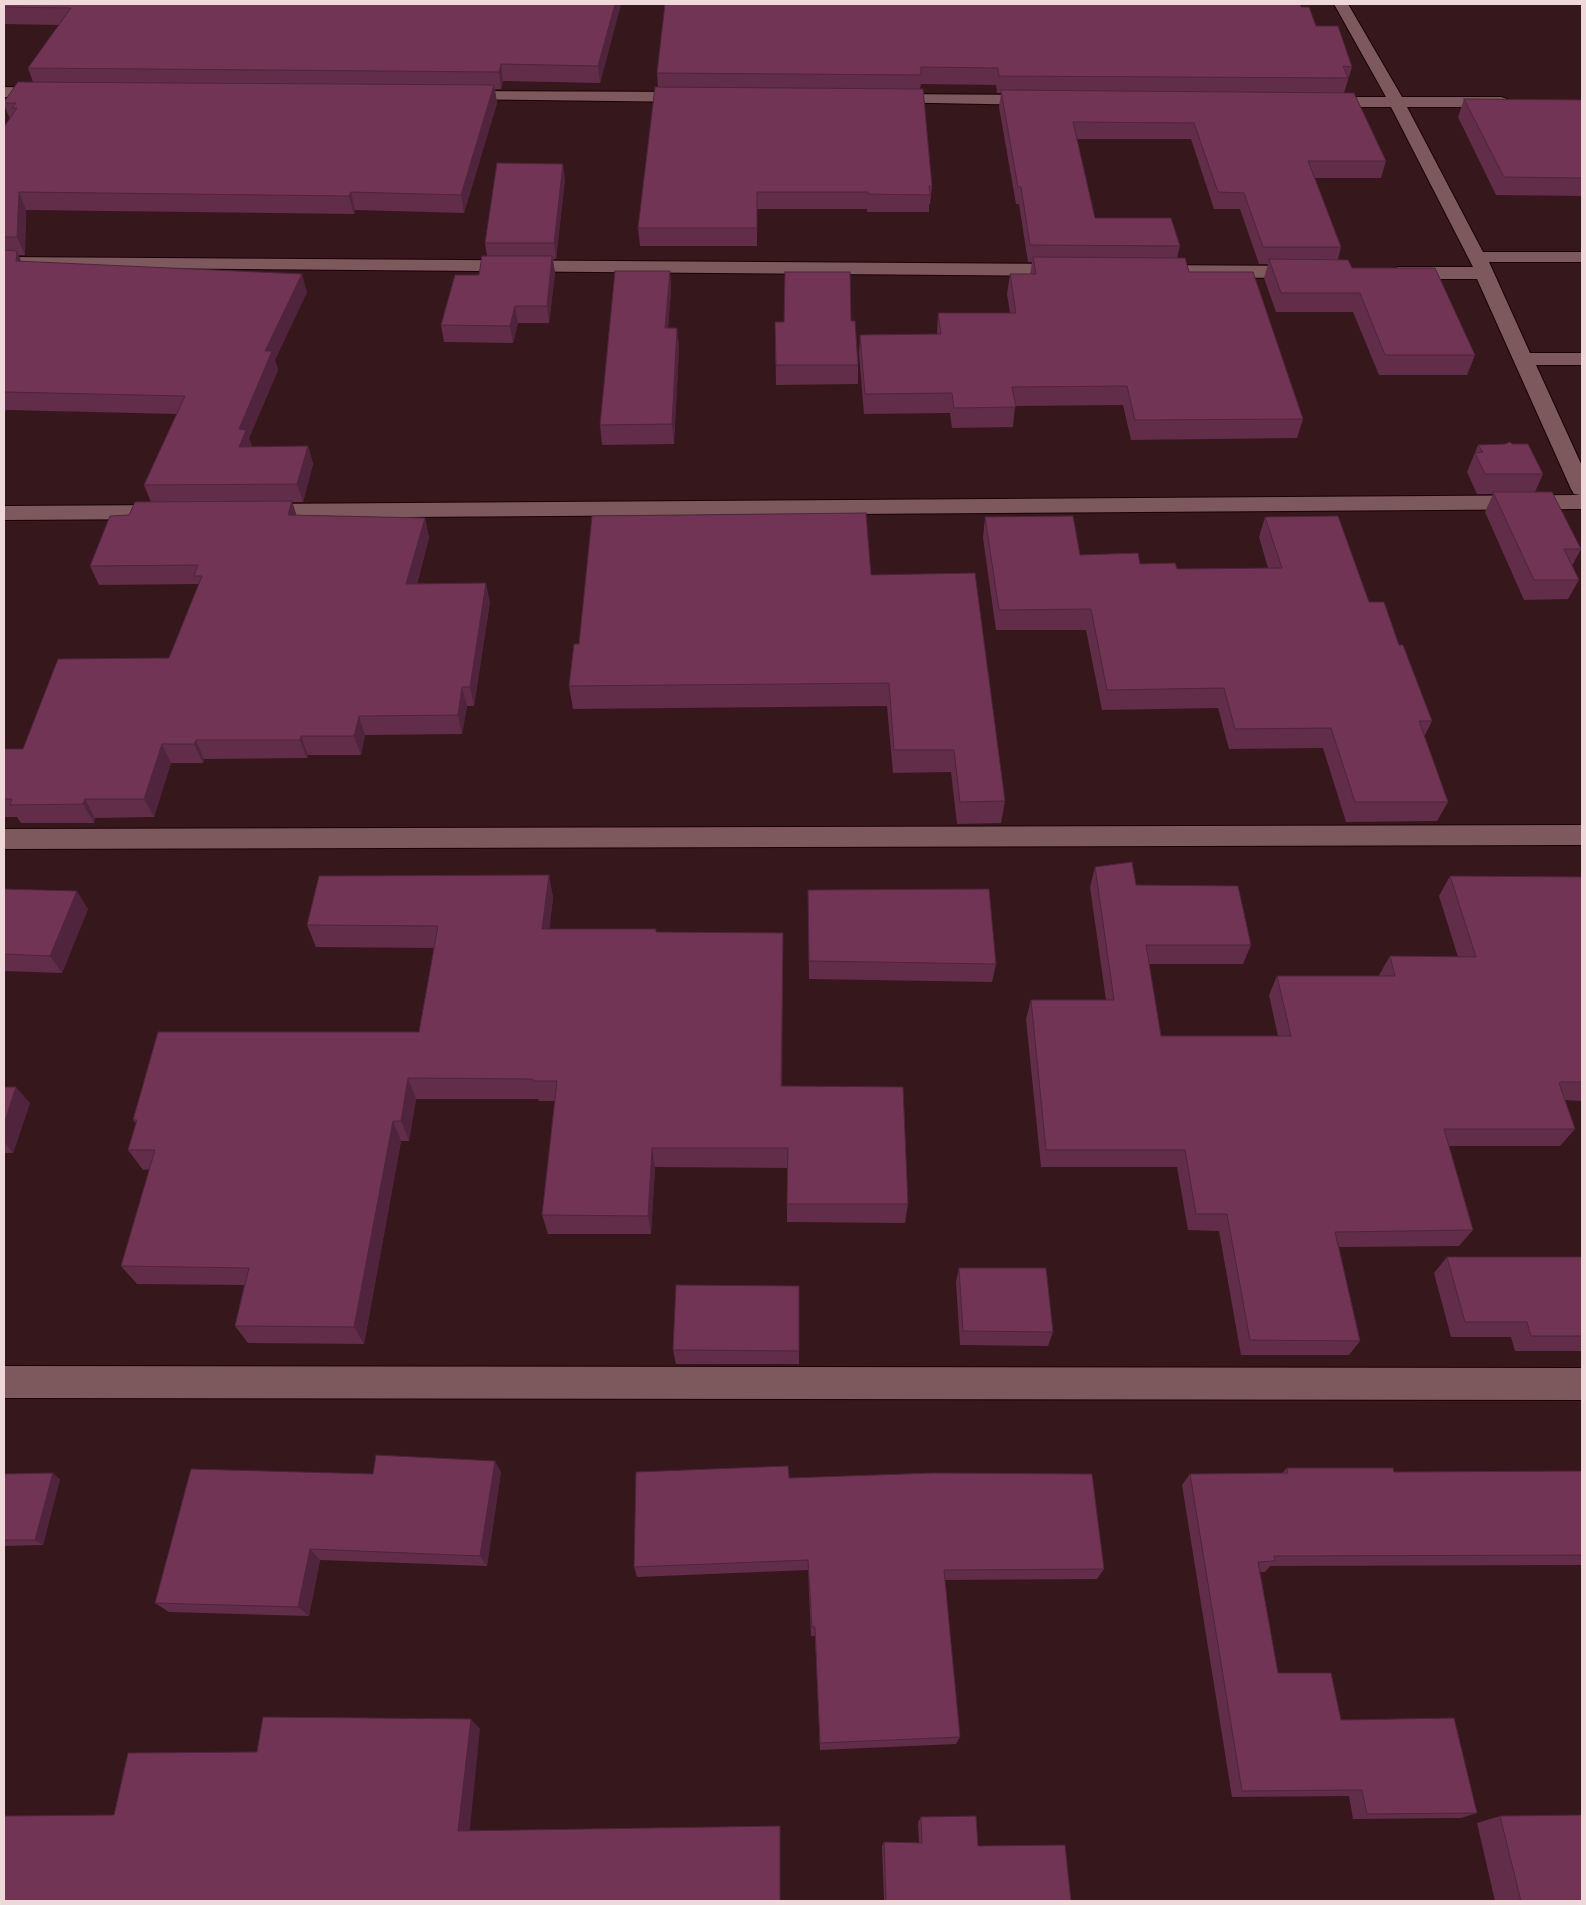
<!DOCTYPE html>
<style>
body{margin:0}
#map{position:relative;width:1586px;height:1905px;overflow:hidden;background:#36171c;font-family:"Work Sans",sans-serif}
canvas{display:block}
.frame{position:absolute;inset:0;border:5px solid #eed8da;pointer-events:none}
</style>
<div id="map">
<canvas width="1586" height="1905"></canvas>
<div class="frame"></div>
</div>
<script>
const ctx = document.querySelector('canvas').getContext('2d');
ctx.lineJoin = 'round';
const shape = rows => new Path2D(rows.map(r => 'M' + r).join(''));
function strokePath(path, color, width, dash) { ctx.strokeStyle = color; ctx.lineWidth = width; ctx.lineCap = dash ? 'butt' : 'round'; ctx.setLineDash(dash || []); ctx.stroke(path); }
function paint(path, color) { ctx.fillStyle = color; ctx.fill(path, 'evenodd'); }
const minor = shape([
 [1334,4,1348,4,1402,97,1501,97,1507,99,1509,102,1507,105,1501,107,1407,107,1483,252,1582,252,1582,262,1489,262,1530,353,1582,353,1582,365,1536,365,1582,466,1582,509,259,518,251,516,248,511,251,506,259,504,1580,495,1574,494,1571,489,1477,279,1399,279,1392,277,1390,273,1392,269,1399,267,1473,267,1391,107,1321,107,1315,105,1313,102,1315,99,1321,97,1386,97,1334,4],
 [4,87,48,88,54,90,56,93,54,96,48,98,4,97,4,87],
 [459,91,691,92,697,94,699,97,697,100,691,102,453,99,451,96,453,93,459,91],
 [886,94,1038,95,1044,97,1046,100,1044,103,1038,105,880,102,878,99,880,96,886,94],
 [4,257,1068,264,1075,266,1077,270,1075,274,1068,276,4,267,4,257],
 [1151,265,1303,266,1310,268,1312,272,1310,276,1303,278,1151,277,1144,275,1142,271,1144,267,1151,265],
 [168,505,176,507,179,512,176,517,168,519,4,520,4,506,168,505],
 [1582,825,1582,845,4,849,4,829,1582,825],
 [4,1366,1582,1368,1582,1400,4,1398,4,1366]
]);
strokePath(minor, '#1b0207', 2);
paint(minor, '#7d595d');
paint(shape([
 [4,4,621,4,600,83,503,81,501,89,495,89,497,103,464,213,355,210,354,214,26,210,25,255,18,255,21,261,307,292,275,360,278,370,249,438,252,447,308,446,313,464,303,502,292,502,296,515,425,518,429,538,417,584,490,602,474,706,467,706,462,734,365,735,361,755,308,755,307,758,204,759,203,763,171,763,154,817,95,818,94,823,21,823,17,817,4,817,4,749,23,749,169,658,198,586,198,584,99,585,90,566,129,515,151,502,144,485,177,414,6,410,4,415,4,127,10,119,4,105,4,102,33,82,28,68,59,25,4,24],
 [1301,7,1316,26,1352,67,1344,93,1386,161,1381,178,1315,178,1341,247,1338,259,1352,268,1475,355,1467,375,1379,375,1353,312,1276,312,1264,278,1268,264,1259,264,1240,209,1214,209,1191,139,1076,139,1095,218,1180,246,1177,258,1189,272,1303,419,1297,438,1131,440,1123,405,1015,406,1013,427,952,428,950,413,864,414,859,354,860,335,937,334,938,313,1010,313,1007,294,1010,274,1030,274,1032,262,1028,262,1019,204,1016,204,999,107,1001,93,997,93,996,85,921,84,920,89,932,186,930,204,929,204,929,212,867,212,867,209,757,209,757,246,640,246,638,228,658,87,657,73],
 [1464,99,1582,100,1582,196,1496,195,1458,117],
 [565,179,556,259,553,259,555,273,549,323,518,323,513,343,444,342,441,325,479,275,487,256,485,243],
 [670,271,671,291,668,328,677,328,679,347,674,444,602,445,600,425],
 [851,321,858,365,858,384,776,385,775,322],
 [1512,444,1543,474,1535,492,1581,549,1572,566,1579,580,1568,599,1524,600,1485,512,1493,494,1477,494,1467,472,1478,445],
 [985,517,1080,555,1177,569,1268,568,1259,537,1265,517,1369,602,1399,645,1432,721,1424,737,1448,802,1437,821,1346,822,1323,748,1229,749,1218,708,1102,710,1086,630,996,630,983,538],
 [871,575,1005,801,1001,823,957,824,951,772,893,773,887,706,573,709,569,686,579,644],
 [1095,867,1136,885,1251,945,1243,964,1149,964,1161,1036,1278,1036,1269,995,1277,976,1379,976,1379,975,1390,956,1458,957,1439,896,1450,876,1582,877,1582,1101,1565,1100,1575,1129,1560,1146,1449,1146,1473,1230,1459,1246,1339,1247,1360,1341,1349,1355,1241,1355,1219,1231,1188,1230,1177,1167,1041,1167,1026,1019,1031,1000,1106,1000,1090,887],
 [549,875,553,898,549,929,656,932,783,955,782,1086,908,1204,905,1223,787,1222,787,1168,655,1167,651,1234,548,1234,542,1215,555,1101,539,1101,538,1099,416,1099,409,1141,401,1141,364,1344,248,1343,235,1326,244,1285,137,1284,121,1266,150,1169,143,1170,128,1150,136,1123,133,1120,419,1032,434,948,316,947,307,925],
 [4,889,88,909,62,973,4,971],
 [808,890,996,964,992,982,809,979],
 [4,1087,30,1103,13,1153,4,1153],
 [1447,1257,1582,1257,1582,1351,1515,1351,1511,1337,1451,1337,1434,1273],
 [959,1268,1053,1332,1048,1346,960,1345,956,1282],
 [799,1286,799,1364,676,1364,673,1350],
 [1287,1468,1394,1472,1582,1471,1582,1565,1270,1566,1265,1572,1260,1572,1278,1673,1341,1720,1477,1813,1461,1818,1353,1819,1349,1796,1232,1797,1182,1485,1190,1474,1282,1473],
 [501,1472,487,1566,320,1560,309,1616,169,1612,155,1603,373,1474],
 [4,1474,60,1479,43,1545,4,1546],
 [789,1478,1104,1569,1097,1579,945,1580,960,1737,956,1744,820,1750,815,1636,811,1636,808,1570,637,1577,634,1567],
 [1500,1816,1582,1901,1495,1901,1477,1823],
 [921,1817,978,1846,1071,1901,884,1901,882,1846,884,1842,919,1843,918,1822]
]), '#612d49');
paint(shape([
 [615,4,621,4,600,83,598,66],
 [501,64,503,81,501,89,499,72],
 [494,85,497,103,464,213,461,195],
 [563,164,565,179,556,259,554,243],
 [19,192,26,210,25,255,17,237],
 [351,192,355,210,354,214,349,196],
 [17,251,24,269,16,261],
 [552,256,555,273,549,323,547,306],
 [670,271,671,291,666,347,665,328],
 [302,274,307,292,275,360,278,370,249,438,253,448,239,447,239,429,265,351],
 [515,306,518,323,513,343,510,326],
 [677,328,679,347,674,444,672,424],
 [4,405,6,410,4,415],
 [308,446,313,464,303,502,297,484],
 [292,501,298,520,288,515],
 [425,518,429,538,411,603,406,584],
 [486,583,490,602,474,706,470,687],
 [462,687,467,706,462,734,458,715],
 [359,716,365,735,361,755,354,736],
 [301,736,308,755,307,758,300,740],
 [196,740,204,759,203,763,194,744],
 [162,744,171,763,154,817,144,799],
 [85,799,95,818,94,823,83,804],
 [549,875,553,898,547,951,542,929],
 [77,891,88,909,62,973,50,956],
 [783,933,783,955,781,1106,781,1086],
 [408,1078,416,1099,409,1141,401,1121],
 [16,1087,30,1103,13,1153,4,1142,4,1124],
 [393,1121,401,1141,364,1344,354,1327],
 [652,1148,655,1167,651,1234,648,1216],
 [495,1461,501,1472,487,1566,480,1556],
 [53,1473,60,1479,43,1545,35,1540],
 [310,1549,320,1560,309,1616,298,1607],
 [471,1719,480,1729,469,1838,458,1831]
]), '#4f243c');
const building = shape([
 [4,4,615,4,598,66,501,64,499,72,28,68,71,8,4,7,4,4],
 [665,4,1300,4,1301,7,1309,7,1316,26,1338,26,1352,67,1343,66,1348,78,999,76,998,68,921,67,921,75,657,73,665,4],
 [18,82,494,85,461,195,351,192,349,196,19,192,17,237,4,237,4,127,17,108,12,108,16,103,4,103,4,102,18,82],
 [655,87,923,89,932,186,929,186,930,195,868,194,868,192,757,192,757,228,638,228,655,87],
 [1001,90,1354,93,1386,161,1308,161,1341,247,1263,247,1244,193,1218,192,1194,123,1073,122,1095,218,1171,218,1180,246,1030,245,1021,187,1018,187,1001,90],
 [1464,99,1582,100,1582,178,1504,177,1464,99],
 [497,163,563,164,554,243,485,243,497,163],
 [4,250,17,251,16,261,302,274,265,351,272,351,239,429,246,430,239,447,308,446,297,484,144,485,185,396,4,392,4,250],
 [482,256,552,256,547,306,515,306,510,326,441,325,455,275,479,275,482,256],
 [1033,257,1185,258,1189,272,1253,272,1303,419,1135,420,1127,386,1012,387,1016,407,954,408,952,393,865,394,860,335,941,334,938,313,1016,313,1010,274,1036,274,1033,257],
 [1269,259,1348,260,1352,268,1435,268,1475,355,1385,355,1360,293,1281,293,1269,259],
 [615,271,670,271,665,328,677,328,672,424,600,425,615,271],
 [785,272,850,272,851,321,855,321,858,365,776,365,775,322,784,322,785,272],
 [1510,442,1512,444,1528,444,1543,474,1485,474,1475,453,1483,452,1478,445,1505,444,1510,442],
 [1493,492,1552,492,1581,549,1564,549,1579,580,1534,580,1493,492],
 [292,501,288,515,425,518,406,584,486,583,470,687,462,687,458,715,359,716,354,736,301,736,300,740,196,740,194,744,162,744,144,799,85,799,83,804,10,805,12,799,4,799,4,749,23,749,58,659,169,658,202,576,194,576,198,565,90,566,110,516,129,515,135,502,292,501],
 [866,513,871,575,975,573,1005,801,960,802,954,750,894,750,889,683,569,686,574,644,579,644,592,516,866,513],
 [1073,516,1080,555,1138,553,1140,564,1175,563,1177,569,1282,568,1265,517,1338,516,1369,602,1384,602,1399,645,1403,645,1432,721,1419,721,1448,802,1355,802,1331,728,1235,729,1224,688,1107,690,1091,609,999,610,985,517,1073,516],
 [1132,862,1136,885,1238,886,1251,945,1146,945,1161,1036,1291,1036,1277,976,1395,976,1390,956,1476,957,1450,876,1582,877,1582,1082,1561,1082,1559,1083,1575,1129,1444,1129,1473,1230,1335,1232,1360,1341,1250,1340,1227,1214,1196,1214,1185,1150,1046,1150,1031,1000,1114,1000,1095,867,1132,862],
 [549,875,542,929,656,929,656,932,783,933,781,1086,903,1087,908,1204,787,1204,788,1148,652,1148,648,1216,542,1215,557,1081,533,1081,533,1079,408,1078,401,1121,393,1121,354,1327,235,1326,249,1268,121,1266,155,1150,128,1150,137,1120,133,1120,158,1032,419,1032,438,926,307,925,319,876,549,875],
 [4,889,77,891,50,956,4,954,4,889],
 [989,889,996,964,809,961,808,890,989,889],
 [4,1087,16,1087,4,1124,4,1087],
 [1447,1257,1582,1257,1582,1336,1531,1336,1527,1322,1465,1322,1447,1257],
 [959,1268,1046,1268,1053,1332,963,1331,959,1268],
 [676,1285,799,1286,799,1351,673,1350,676,1285],
 [376,1455,495,1461,480,1556,310,1549,298,1607,155,1603,191,1469,373,1474,376,1455],
 [788,1466,789,1478,933,1473,1092,1474,1104,1569,944,1570,960,1737,820,1743,815,1627,812,1627,808,1560,634,1567,636,1472,788,1466],
 [1287,1468,1393,1468,1394,1472,1582,1471,1582,1555,1274,1556,1275,1561,1258,1562,1278,1673,1331,1673,1341,1720,1454,1718,1477,1813,1367,1814,1362,1790,1242,1791,1190,1474,1288,1473,1287,1468],
 [53,1473,35,1540,4,1540,4,1474,53,1473],
 [263,1717,471,1719,458,1831,780,1826,780,1901,4,1901,4,1816,114,1815,128,1753,257,1752,263,1717],
 [1582,1815,1582,1901,1521,1901,1500,1816,1582,1815],
 [976,1816,978,1846,1065,1845,1071,1901,886,1901,884,1842,922,1843,921,1817,976,1816]
]);
paint(building, '#713455');
strokePath(building, '#4f243c', 1);
</script>
